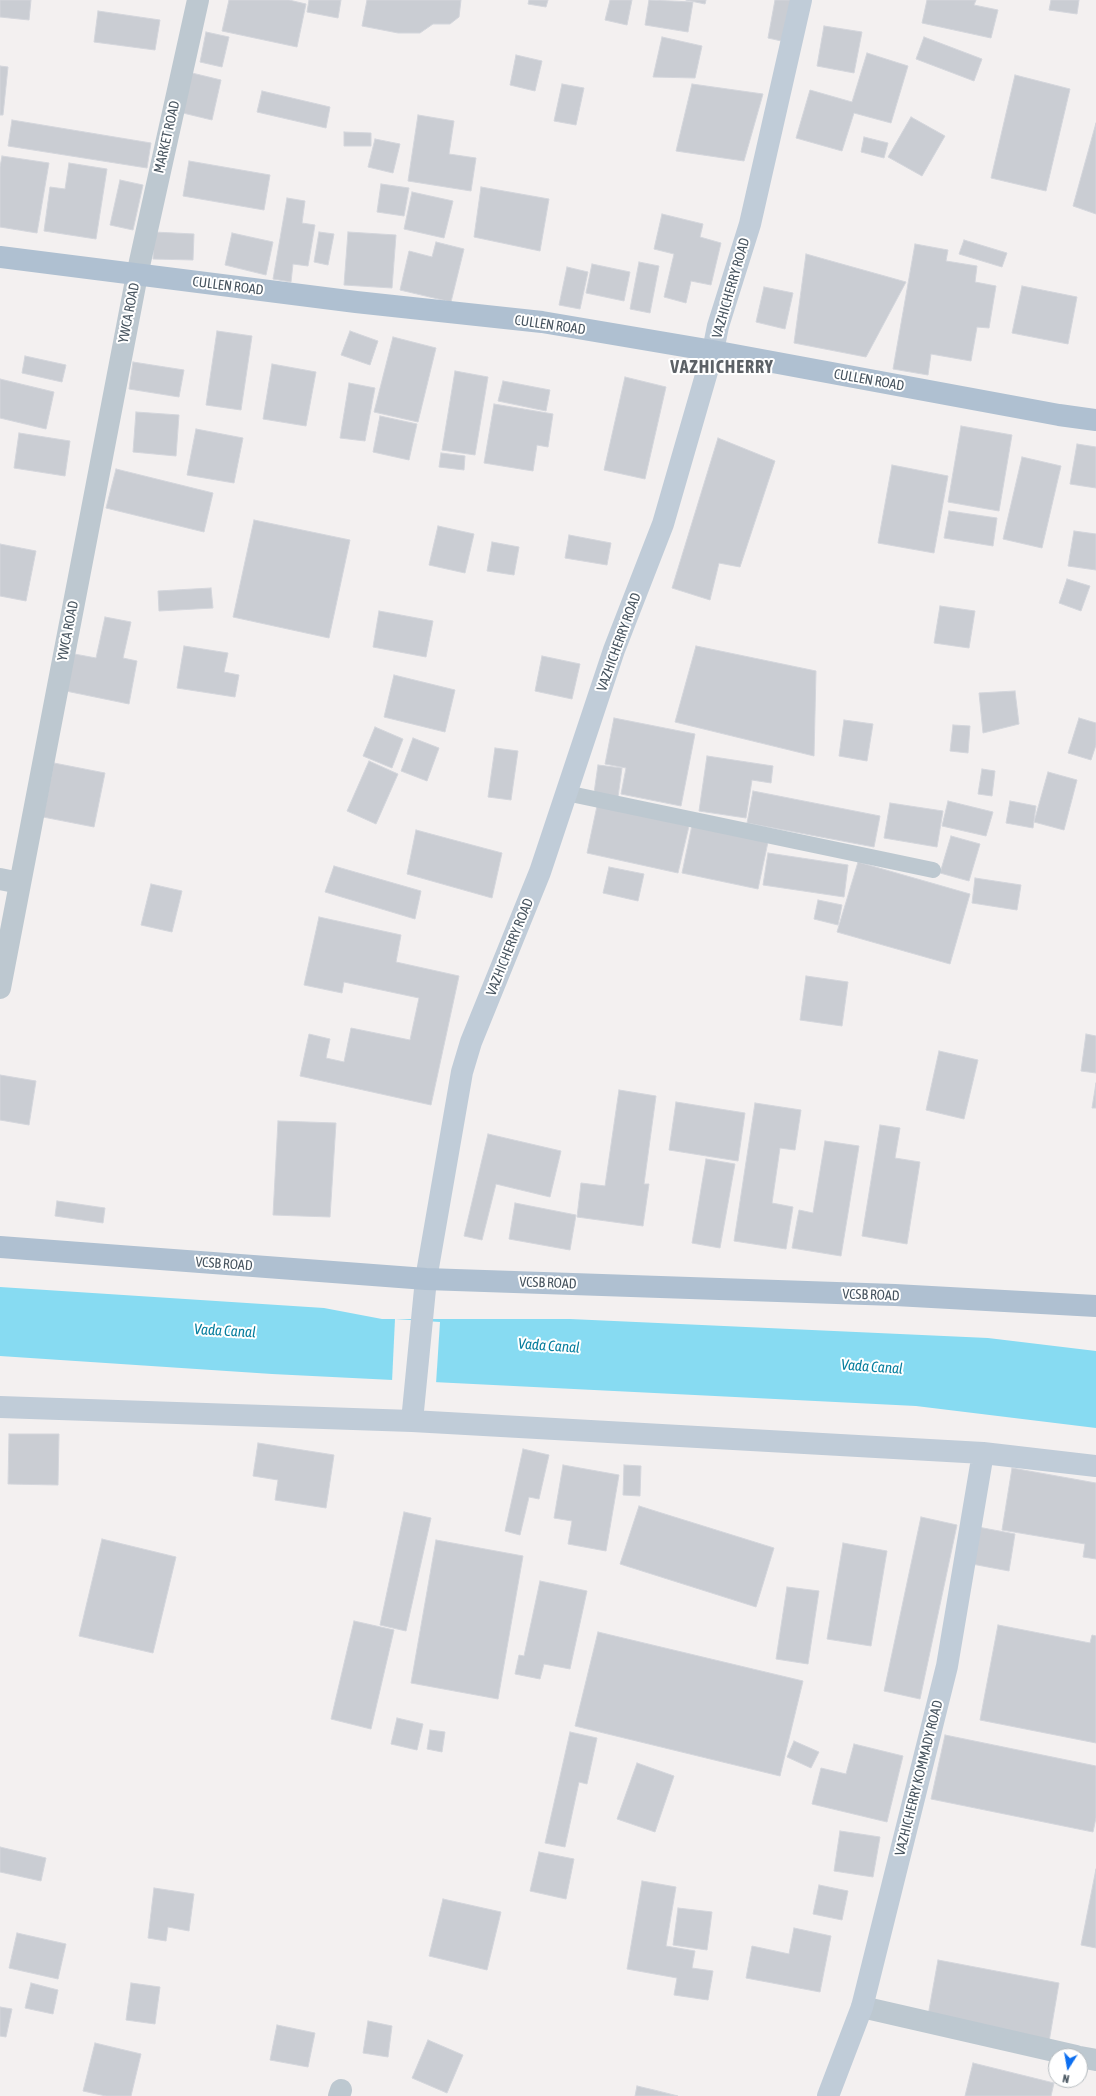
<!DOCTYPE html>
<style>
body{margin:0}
#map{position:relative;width:1096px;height:2096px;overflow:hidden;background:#f3f0f0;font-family:"Asap Condensed",sans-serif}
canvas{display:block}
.north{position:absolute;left:1048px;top:2048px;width:40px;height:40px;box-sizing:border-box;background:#fff;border:1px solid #b5bbbf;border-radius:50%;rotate:191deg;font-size:11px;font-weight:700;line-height:16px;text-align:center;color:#47545f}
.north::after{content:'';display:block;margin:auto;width:14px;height:18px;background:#0d6ff0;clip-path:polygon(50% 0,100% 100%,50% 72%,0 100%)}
</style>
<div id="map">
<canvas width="1096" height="2096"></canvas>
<div class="north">N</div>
</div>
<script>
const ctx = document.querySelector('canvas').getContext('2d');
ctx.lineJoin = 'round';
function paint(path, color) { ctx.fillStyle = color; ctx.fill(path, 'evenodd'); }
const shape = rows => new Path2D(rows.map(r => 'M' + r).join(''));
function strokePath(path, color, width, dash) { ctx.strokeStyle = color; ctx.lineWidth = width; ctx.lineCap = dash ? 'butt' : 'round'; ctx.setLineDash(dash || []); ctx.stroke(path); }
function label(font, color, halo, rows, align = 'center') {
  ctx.font = font + ' "Asap Condensed",sans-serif'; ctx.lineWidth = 4; ctx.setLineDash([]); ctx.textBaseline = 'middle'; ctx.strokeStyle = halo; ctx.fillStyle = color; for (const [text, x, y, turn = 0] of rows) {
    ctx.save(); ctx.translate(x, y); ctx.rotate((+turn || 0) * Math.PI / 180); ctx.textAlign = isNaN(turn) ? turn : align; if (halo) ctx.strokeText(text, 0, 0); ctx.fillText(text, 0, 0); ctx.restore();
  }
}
paint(shape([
 [0,1287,324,1308,382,1319,570,1319,988,1338,1096,1351,1096,1428,916,1406,272,1374,0,1356]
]), '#87dbf2');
paint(shape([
 [395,1319,440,1322,436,1384,392,1382]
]), '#f3f0f0');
const building = shape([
 [0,0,31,0,29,20,0,17,0,0],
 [229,0,289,0,306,4,297,47,222,31,229,0],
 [309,0,341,0,338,18,307,12,309,0],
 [367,0,461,0,459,17,450,24,433,24,420,33,398,33,362,26,367,0],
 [529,0,548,0,546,7,528,4,529,0],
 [610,0,632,0,627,25,605,20,610,0],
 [649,0,693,2,688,32,645,25,649,0],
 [686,0,706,0,705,4,686,0],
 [775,0,794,0,786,42,768,38,775,0],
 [927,0,976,0,974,5,998,10,991,38,922,23,927,0],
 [1051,0,1079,0,1077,14,1049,10,1051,0],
 [98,11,160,20,155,50,94,42,98,11],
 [824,26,862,32,854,73,817,66,824,26],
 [206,32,229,37,222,67,200,62,206,32],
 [662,37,702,46,695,78,653,77,662,37],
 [924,37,982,59,974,81,916,59,924,37],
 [867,53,908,66,891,123,854,113,842,151,796,138,810,90,852,102,867,53],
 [516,55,542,61,535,91,510,85,516,55],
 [0,66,8,67,3,115,0,115,0,66],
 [192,73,221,80,212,120,183,113,192,73],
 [1015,75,1070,89,1046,191,991,178,1015,75],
 [562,84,584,88,576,125,554,121,562,84],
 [692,84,763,94,744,161,676,151,692,84],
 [262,91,330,107,326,128,257,112,262,91],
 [418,115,454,121,449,154,476,158,471,191,408,181,418,115],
 [911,117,945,136,922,176,888,157,911,117],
 [12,120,151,143,147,168,8,146,12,120],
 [1096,123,1096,214,1073,206,1096,123],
 [344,132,371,133,371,146,344,146,344,132],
 [864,137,888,143,884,158,861,152,864,137],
 [375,139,400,144,393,173,368,167,375,139],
 [2,156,49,163,37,233,0,227,0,167,2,156],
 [189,161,270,175,264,210,183,196,189,161],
 [69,163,107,169,96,239,44,231,50,187,65,189,69,163],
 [120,180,143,185,133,230,110,225,120,180],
 [381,184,409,188,404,216,377,212,381,184],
 [481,187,549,199,540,251,474,237,481,187],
 [412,192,453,201,444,238,404,229,412,192],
 [287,198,305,201,302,223,315,225,308,266,293,264,291,282,273,279,287,198],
 [662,214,703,224,700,237,721,243,711,285,691,281,686,303,664,297,674,254,654,249,662,214],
 [154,232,194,234,193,260,153,259,154,232],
 [319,232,334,234,328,265,314,262,319,232],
 [348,232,396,235,392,288,344,285,348,232],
 [232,233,273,242,266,275,225,265,232,233],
 [964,240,1007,253,1002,267,959,254,964,240],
 [436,242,464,249,451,302,400,290,409,251,432,257,436,242],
 [915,244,948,250,946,261,977,266,975,282,996,286,989,328,977,327,971,361,931,354,928,375,893,369,915,244],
 [806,254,906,282,866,357,794,343,806,254],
 [639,262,659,266,650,313,630,309,639,262],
 [592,264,630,272,624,301,586,293,592,264],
 [567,267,588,272,580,309,559,305,567,267],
 [1022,286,1077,297,1068,344,1012,333,1022,286],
 [764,287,793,293,785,329,756,322,764,287],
 [217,331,252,336,241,410,206,405,217,331],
 [350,331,378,341,370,365,341,355,350,331],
 [393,337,436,348,418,422,374,412,393,337],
 [25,356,66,365,62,382,22,373,25,356],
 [133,362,184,370,179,397,129,389,133,362],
 [272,364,316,372,306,426,263,419,272,364],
 [455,371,488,377,475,455,442,450,455,371],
 [625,377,666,387,645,479,604,470,625,377],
 [0,379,54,392,46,429,0,418,0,379],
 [503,381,550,390,546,411,498,401,503,381],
 [349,383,375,388,365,441,340,438,349,383],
 [494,404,553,414,548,447,537,445,533,471,484,463,494,404],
 [136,412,179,415,176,456,133,452,136,412],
 [380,416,417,424,409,460,373,452,380,416],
 [961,426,1012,435,999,511,948,502,961,426],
 [196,429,243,438,234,483,187,475,196,429],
 [19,433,70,441,65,476,14,468,19,433],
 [718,438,775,461,740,567,719,563,710,600,672,588,718,438],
 [1077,444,1096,447,1096,488,1070,484,1077,444],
 [441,453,465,456,464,470,439,467,441,453],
 [1022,457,1061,466,1042,548,1003,539,1022,457],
 [892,465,948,476,934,553,878,543,892,465],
 [116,469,213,493,204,532,106,508,116,469],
 [949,511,997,518,993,546,944,538,949,511],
 [254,520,350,540,329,638,233,617,254,520],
 [438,526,474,534,465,573,429,565,438,526],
 [1074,531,1096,534,1096,570,1068,566,1074,531],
 [569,535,611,543,607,565,565,558,569,535],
 [492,542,519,547,514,575,487,571,492,542],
 [0,544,36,551,26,601,0,596,0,544],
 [1067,579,1090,586,1081,611,1059,603,1067,579],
 [211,588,213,608,159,611,158,591,211,588],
 [940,606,975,611,969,648,934,643,940,606],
 [379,611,433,621,426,657,373,647,379,611],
 [105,617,131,622,123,658,137,661,129,704,61,690,69,653,96,658,105,617],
 [184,646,228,653,224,672,239,675,235,697,177,688,184,646],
 [696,646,816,671,814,756,675,722,696,646],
 [542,656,580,664,572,699,535,691,542,656],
 [394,675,455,690,445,732,384,717,394,675],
 [1015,691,1019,724,983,733,979,693,1015,691],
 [614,718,695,734,681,806,621,794,626,768,605,764,614,718],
 [1079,718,1096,723,1096,745,1091,760,1068,753,1079,718],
 [844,720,873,724,867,761,839,756,844,720],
 [953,725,970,726,968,753,950,751,953,725],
 [375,727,403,739,392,768,363,756,375,727],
 [413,738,439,748,427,781,401,771,413,738],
 [495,748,518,751,511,800,488,797,495,748],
 [707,756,773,766,771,783,752,780,746,818,699,811,707,756],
 [369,761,398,774,376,824,347,811,369,761],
 [54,763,105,773,94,827,43,817,54,763],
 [598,765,622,768,618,797,594,793,598,765],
 [982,769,995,771,992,796,978,794,982,769],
 [1048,772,1077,780,1064,830,1034,822,1048,772],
 [753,791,880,816,874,847,747,823,753,791],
 [948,801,993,812,986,836,942,826,948,801],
 [1010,801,1036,806,1033,828,1006,823,1010,801],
 [890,803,943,811,937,847,884,838,890,803],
 [597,806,689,826,678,873,587,853,597,806],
 [692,825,768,842,758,889,682,873,692,825],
 [416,830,502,853,492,898,407,874,416,830],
 [951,836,980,844,969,881,940,873,951,836],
 [768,853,848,865,844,897,763,885,768,853],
 [858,862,970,894,950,964,837,932,858,862],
 [334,866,421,891,415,919,325,892,334,866],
 [609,867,644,874,638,901,603,893,609,867],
 [975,878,1021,885,1017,910,972,903,975,878],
 [151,884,182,891,172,932,141,925,151,884],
 [818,900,842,905,838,925,814,919,818,900],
 [319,917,401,935,396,962,459,976,431,1105,300,1076,309,1034,330,1039,326,1058,344,1062,351,1028,410,1040,419,998,344,982,342,993,304,985,319,917],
 [806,976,848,982,842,1026,800,1020,806,976],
 [1086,1034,1096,1036,1096,1073,1081,1071,1086,1034],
 [939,1051,978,1060,964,1119,926,1110,939,1051],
 [0,1075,36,1081,29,1125,0,1120,0,1075],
 [1096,1083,1096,1108,1092,1108,1096,1083],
 [619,1090,656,1096,644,1184,649,1184,643,1226,577,1217,581,1183,605,1186,619,1090],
 [676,1102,745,1113,738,1161,669,1150,676,1102],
 [755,1103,801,1110,795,1150,780,1148,772,1203,793,1207,786,1249,734,1241,755,1103],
 [278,1121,336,1123,330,1217,273,1215,278,1121],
 [880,1125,900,1128,895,1158,920,1162,907,1244,862,1236,880,1125],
 [488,1134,561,1151,550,1197,496,1184,482,1240,464,1236,488,1134],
 [825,1141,859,1146,841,1256,792,1248,799,1210,813,1213,825,1141],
 [706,1159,735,1164,720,1248,692,1243,706,1159],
 [57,1201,105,1208,103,1223,55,1216,57,1201],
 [515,1203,576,1215,570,1250,509,1239,515,1203],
 [9,1434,59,1434,58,1485,8,1484,9,1434],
 [258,1443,334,1455,326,1508,275,1500,278,1480,253,1476,258,1443],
 [523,1449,549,1455,539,1499,529,1497,520,1535,505,1531,523,1449],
 [563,1465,619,1475,606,1551,568,1544,572,1521,554,1518,563,1465],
 [624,1465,641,1466,640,1496,623,1495,624,1465],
 [1012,1468,1096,1483,1096,1559,1083,1557,1085,1544,1002,1530,1012,1468],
 [639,1506,774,1548,756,1607,620,1564,639,1506],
 [404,1512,431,1518,406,1631,380,1625,404,1512],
 [921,1517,957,1525,920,1699,884,1691,921,1517],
 [978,1527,1015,1534,1009,1571,972,1564,978,1527],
 [102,1539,176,1557,153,1653,79,1636,102,1539],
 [436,1540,523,1556,498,1699,411,1683,436,1540],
 [843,1543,887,1551,871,1646,827,1639,843,1543],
 [540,1581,587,1591,570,1669,544,1664,540,1679,515,1674,519,1655,524,1656,540,1581],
 [787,1587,819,1591,808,1664,776,1659,787,1587],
 [354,1621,394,1630,371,1729,331,1719,354,1621],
 [998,1625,1090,1643,1092,1635,1096,1636,1096,1743,980,1720,998,1625],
 [598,1632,803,1681,780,1776,575,1726,598,1632],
 [397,1718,423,1724,417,1750,391,1744,397,1718],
 [430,1730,445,1732,442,1752,427,1749,430,1730],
 [570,1732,597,1738,587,1784,579,1782,565,1847,545,1843,570,1732],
 [945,1735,1096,1766,1096,1818,1093,1832,931,1799,945,1735],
 [794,1741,819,1752,811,1768,787,1757,794,1741],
 [854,1744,903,1756,887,1822,812,1804,821,1768,846,1774,854,1744],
 [637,1763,674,1776,655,1832,617,1819,637,1763],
 [840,1831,880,1837,873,1877,834,1871,840,1831],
 [0,1847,46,1858,41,1881,0,1872,0,1847],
 [539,1852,574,1859,566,1899,530,1891,539,1852],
 [1096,1869,1096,1948,1081,1945,1096,1869],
 [642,1881,676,1887,666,1946,695,1951,692,1968,713,1971,708,2000,674,1995,677,1978,627,1969,642,1881],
 [819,1885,848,1891,842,1920,813,1914,819,1885],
 [154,1888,194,1894,189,1931,168,1927,166,1941,148,1938,154,1888],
 [443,1899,501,1912,487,1970,429,1956,443,1899],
 [678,1908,712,1912,707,1950,673,1945,678,1908],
 [794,1928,831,1936,820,1992,746,1978,752,1946,789,1954,794,1928],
 [17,1933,66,1944,58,1979,9,1968,17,1933],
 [938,1960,1059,1983,1049,2042,927,2021,938,1960],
 [31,1983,58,1990,53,2014,25,2008,31,1983],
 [131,1983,160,1987,155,2024,126,2020,131,1983],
 [0,2007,12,2009,6,2037,0,2036,0,2007],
 [368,2021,392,2026,388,2057,363,2053,368,2021],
 [277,2025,315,2033,308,2067,270,2060,277,2025],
 [428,2040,463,2055,447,2093,412,2078,428,2040],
 [95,2043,141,2054,131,2096,106,2096,83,2091,95,2043],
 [973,2063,1054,2083,1051,2096,965,2096,973,2063],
 [637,2086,654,2090,678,2096,635,2096,637,2086]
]);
paint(building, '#cacdd3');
strokePath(building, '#d4d6dc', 1);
strokePath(shape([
 [566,793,933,870]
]), '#bdc8d0', 16);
strokePath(shape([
 [0,879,20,883],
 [0,988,137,275,198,0],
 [862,2007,1076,2056],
 [1080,2057,1096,2060],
 [339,2096,341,2090]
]), '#bdc8d0', 22);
strokePath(shape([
 [0,1407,412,1421,983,1453,1096,1466],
 [412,1421,426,1279,462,1072,471,1042,540,872,614,650,663,524,713,351,718,326,750,224,801,0],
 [828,2096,862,2007,947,1666,983,1453]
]), '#c0ccd8', 22);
strokePath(shape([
 [0,257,356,302,542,322,713,351,1059,415,1096,420],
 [0,1247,426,1279,895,1295,1096,1306]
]), '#afc0d1', 22);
label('14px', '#47545f', '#fff', [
 ["MARKET ROAD",167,137,-77],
 ["CULLEN ROAD",228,286,7],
 ["VAZHICHERRY ROAD",731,288,-74],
 ["YWCA ROAD",129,313,-79],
 ["CULLEN ROAD",550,325,8],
 ["CULLEN ROAD",869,380,10],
 ["YWCA ROAD",68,631,-79],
 ["VAZHICHERRY ROAD",619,642,-70],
 ["VAZHICHERRY ROAD",510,947,-68],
 ["VCSB ROAD",224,1264,4],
 ["VCSB ROAD",548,1283,2],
 ["VCSB ROAD",871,1295,2],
 ["VAZHICHERRY KOMMADY ROAD",919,1778,-76]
]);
label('italic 15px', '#057d9d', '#fff', [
 ["Vada Canal",225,1331,3],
 ["Vada Canal",549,1346,4],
 ["Vada Canal",872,1367,4]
]);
ctx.letterSpacing = '1px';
label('bold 18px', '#5c6166', '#fff', [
 ["VAZHICHERRY",722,367]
]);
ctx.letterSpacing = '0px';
</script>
